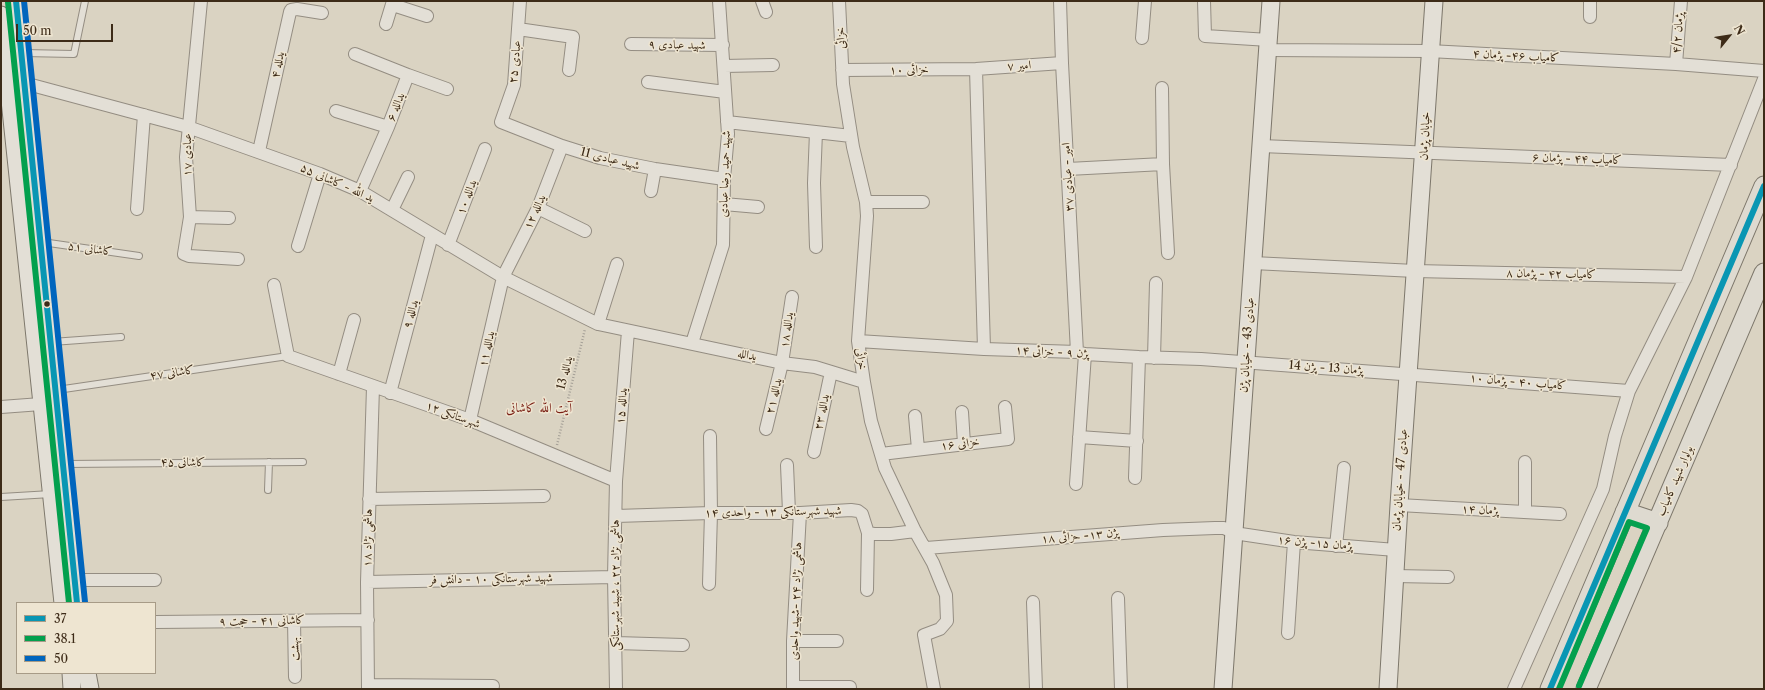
<!DOCTYPE html>
<meta charset="utf-8">
<style>
body{margin:0}
#map{position:relative;width:1765px;height:690px;overflow:hidden;background:#dad3c2;font-family:"Libre Caslon Text",serif}
canvas{display:block}
.frame{position:absolute;inset:0;border:2px solid #3d2b18;pointer-events:none}
.legend{position:absolute;left:16px;top:602px;width:140px;height:72px;box-sizing:border-box;background:#eee5d1;border:1px solid #a79b87;margin:0;padding:5px 7px;list-style:none;font-size:12px;color:#3d2b18}
.legend li{display:flex;align-items:center;gap:8px;height:20px}
.legend b{width:20px;border:1px solid #a79b87}
.north{position:absolute;left:1709px;top:16px;width:40px;height:40px;-webkit-text-stroke:3px #eee5d1;paint-order:stroke;rotate:60deg;font-size:11px;font-weight:700;line-height:16px;text-align:center;color:#3d2b18}
.north::after{content:'';display:block;margin:auto;width:14px;height:18px;background:#3d2b18;clip-path:polygon(50% 0,100% 100%,50% 72%,0 100%)}
.scale{position:absolute;left:16px;top:24px;width:97px;height:18px;box-sizing:border-box;border:2px solid #3d2b18;border-top:0;padding-left:5px;font-size:12px;line-height:14px;white-space:nowrap;color:#3d2b18;-webkit-text-stroke:3px #eee5d1;paint-order:stroke}
</style>
<div id="map">
<canvas width="1765" height="690"></canvas>
<div class="frame"></div>
<ul class="legend">
<li><b style="height:5px;background:#0996b3"></b>37</li>
<li><b style="height:5px;background:#03a04e"></b>38.1</li>
<li><b style="height:5px;background:#0065bd"></b>50</li>
</ul>
<div class="north">N</div>
<div class="scale">50 m</div>
</div>
<script>
const ctx = document.querySelector('canvas').getContext('2d');
ctx.lineJoin = 'round';
const shape = rows => new Path2D(rows.map(r => 'M' + r).join(''));
function strokePath(path, color, width, dash) { ctx.strokeStyle = color; ctx.lineWidth = width; ctx.lineCap = dash ? 'butt' : 'round'; ctx.setLineDash(dash || []); ctx.stroke(path); }
function label(font, color, halo, rows, align = 'center') {
  ctx.font = font + ' "Libre Caslon Text",Amiri,serif'; ctx.lineWidth = 3; ctx.setLineDash([]); ctx.textBaseline = 'middle'; ctx.strokeStyle = halo; ctx.fillStyle = color; for (const [text, x, y, turn = 0] of rows) {
    ctx.save(); ctx.translate(x, y); ctx.rotate((+turn || 0) * Math.PI / 180); ctx.textAlign = isNaN(turn) ? turn : align; if (halo) ctx.strokeText(text, 0, 0); ctx.fillText(text, 0, 0); ctx.restore();
  }
}
const lane = shape([
 [23,53,74,54,85,1],
 [42,242,139,256],
 [52,342,121,337],
 [57,390,288,356],
 [65,464,303,462],
 [268,490,269,462],
 [1,497,51,494]
]);
const street = shape([
 [201,1,186,157,190,217,184,254,189,256,238,259],
 [520,1,514,85,501,122,562,146,600,158,655,169,724,179],
 [762,1,766,12],
 [839,1,843,84,853,147,866,202,867,216,858,341,864,382,871,421,885,468,915,531,933,563,946,595,947,621,940,629,924,635,934,689],
 [1060,1,1062,63,1077,352],
 [1204,1,1205,36,1269,40],
 [393,5,427,16],
 [1590,17,1590,1],
 [386,24,393,1],
 [518,29,573,37,569,70],
 [1142,38,1145,1],
 [631,44,723,45],
 [1268,50,1429,51,1676,64,1764,71],
 [355,54,408,75,388,127,360,191],
 [1676,64,1681,1],
 [724,66,773,65],
 [976,69,984,349],
 [842,70,976,69,1062,63],
 [408,75,447,89],
 [648,82,725,92],
 [24,83,188,127,320,174,360,191,503,277,598,324,782,363,815,367,864,382],
 [1162,88,1163,164,1168,253],
 [336,111,388,127],
 [727,122,851,136],
 [816,132,814,183,816,247],
 [1261,146,1731,165],
 [259,151,290,12,291,10,297,9,322,13],
 [1068,169,1163,164],
 [651,191,655,169],
 [866,202,923,202],
 [724,204,758,207],
 [538,208,585,231],
 [137,209,144,115],
 [392,210,408,177],
 [190,217,229,218],
 [448,245,485,149],
 [298,246,320,174],
 [1253,263,1415,271,1686,277],
 [274,285,288,356,470,420,616,481],
 [598,324,617,264],
 [858,341,984,349,1077,352,1085,354,1139,357,1201,359,1629,391],
 [692,343,723,245,724,179,728,134,719,1],
 [1154,358,1156,283],
 [339,374,354,320],
 [390,393,432,235],
 [1,407,41,404],
 [962,412,964,444],
 [915,416,918,449],
 [470,420,503,277,538,208,562,146],
 [766,429,782,363,792,297],
 [1079,437,1137,441],
 [814,452,831,372],
 [881,454,1008,439,1005,407],
 [1525,462,1525,512],
 [787,465,789,512],
 [1135,478,1139,357],
 [1076,484,1085,354],
 [369,499,544,496],
 [1399,505,1560,514],
 [616,516,711,513,800,513,851,510,858,511,862,514,868,533,874,534,891,534,915,531],
 [1336,546,1344,468],
 [926,548,1163,530,1215,528,1224,528,1234,533,1294,542,1396,550],
 [1395,576,1448,577],
 [75,580,155,580],
 [367,582,614,577],
 [709,584,711,513,710,436],
 [867,590,868,533],
 [1118,598,1121,689],
 [1033,602,1036,689],
 [294,621,295,677],
 [155,622,368,620],
 [1288,633,1294,542],
 [793,641,837,641],
 [616,643,683,645],
 [368,685,493,686],
 [793,687,850,687],
 [368,689,367,582,373,387],
 [616,689,614,577,616,481,628,331],
 [793,689,793,641,800,513],
 [1514,689,1603,489,1615,436,1629,391,1686,277,1764,79]
]);
const secondary = shape([
 [16,1,77,603],
 [1,15,63,603],
 [71,673,72,689],
 [87,673,90,689],
 [1223,689,1271,1],
 [1388,689,1399,505,1434,1]
]);
const primary = shape([
 [1625,512,1658,523],
 [1550,689,1764,186],
 [1586,689,1764,273]
]);
strokePath(lane, '#948d82', 8);
strokePath(street, '#948d82', 14);
strokePath(secondary, '#7d776b', 19);
strokePath(primary, '#7d776b', 21);
strokePath(shape([
 [557,445,585,329]
]), '#a6a198', 2.5, [1, 2]);
strokePath(lane, '#e3dfd6', 6);
strokePath(street, '#e3dfd6', 12);
strokePath(secondary, '#e3dfd6', 17);
strokePath(primary, '#dedad0', 19);
strokePath(shape([
 [16,1,77,603],
 [1550,689,1764,186]
]), '#0996b3', 6);
strokePath(shape([
 [8,2,69,603],
 [1559,689,1629,522,1647,528,1579,686]
]), '#03a04e', 6);
strokePath(shape([
 [24,1,85,602]
]), '#0065bd', 6);
for (const [x, y, r, color] of [
 [47,304,3.5,"#3d2b18"]
]) { const dot = new Path2D(); dot.arc(x, y, r, 0, 2 * Math.PI); ctx.fillStyle = color; ctx.fill(dot); strokePath(dot, '#eee5d1', 1.5); }
label('12px', '#3d2b18', '#eee5d1', [
 ["پژمان ۴/۲",1678,33,-85],
 ["خزائی",841,38,-93],
 ["شهید عبادی ۹",677,45,1],
 ["کامیاب ۴۶- پژمان ۴",1516,56,3],
 ["عبادی ۲۵",515,62,-84],
 ["یدلله ۴",278,65,-78],
 ["امیر ۷",1019,66,-4],
 ["خزائی ۱۰",909,70,-1],
 ["یدالله ۶",396,107,-68],
 ["خیابان پژمان",1425,136,-87],
 ["عبادی ۱۷",188,155,-90],
 ["شهید عبادی 11",610,159,14],
 ["کامیاب ۴۴ - پژمان ۶",1577,159,2],
 ["شهید حمید رضا عبادی",725,174,-88],
 ["امیر - عبادی ۳۷",1068,177,-93],
 ["ید الله - کاشانی ۵۵",337,183,24],
 ["یدالله ۱۰",467,197,-69],
 ["یدالله ۱۲",535,212,-65],
 ["کاشانی ۵۱",90,249,8],
 ["کامیاب ۴۲ - پژمان ۸",1551,274,1],
 ["یدالله ۹",411,314,-75],
 ["یدالله ۱۸",787,330,-82],
 ["عبادی 43 - خیابان پژن",1247,345,-86],
 ["یدالله ۱۱",487,349,-77],
 ["پژن ۹ - خزائی ۱۴",1052,352,3],
 ["یدالله",747,355,12],
 ["خزائی",861,359,82],
 ["پژمان 13 - پژن 14",1326,368,4],
 ["کاشانی ۴۷",172,373,-8],
 ["یدالله 13",565,373,-76],
 ["کامیاب ۴۰ - پژمان ۱۰",1518,382,5],
 ["یدالله ۲۱",774,396,-76],
 ["یدالله ۱۵",622,406,-85],
 ["یدالله ۲۳",822,412,-78],
 ["شهرستانکی ۱۲",453,415,20],
 ["خزائی ۱۶",960,444,-7],
 ["کاشانی ۴۵",183,463],
 ["عبادی 47 - خیابان پژمان",1400,480,-86],
 ["بولوار شهید کامیاب",1675,481,-67],
 ["پژمان ۱۴",1480,510,3],
 ["شهید شهرستانکی ۱۳ - واحدی ۱۴",773,512,-1],
 ["پژن ۱۳- حزائی ۱۸",1080,536,-5],
 ["هاشمی نژاد ۱۸",368,538,-89],
 ["پژمان ۱۵- پژن ۱۶",1315,543,5],
 ["شهید شهرستانکی ۱۰ - دانش فر",491,579,-1],
 ["هاشمی نژاد ۲۲ ، شهید شهرستانکی",616,585,-90],
 ["هاشمی نژاد ۲۴ -شهید واحدی",796,601,-88],
 ["کاشانی ۴۱ - حجت ۹",262,621,-1],
 ["بهشت",295,649,-92]
]);
label('13px', '#7a1f14', '#eee5d1', [
 ["آیت الله کاشانی",539,408]
]);
</script>
